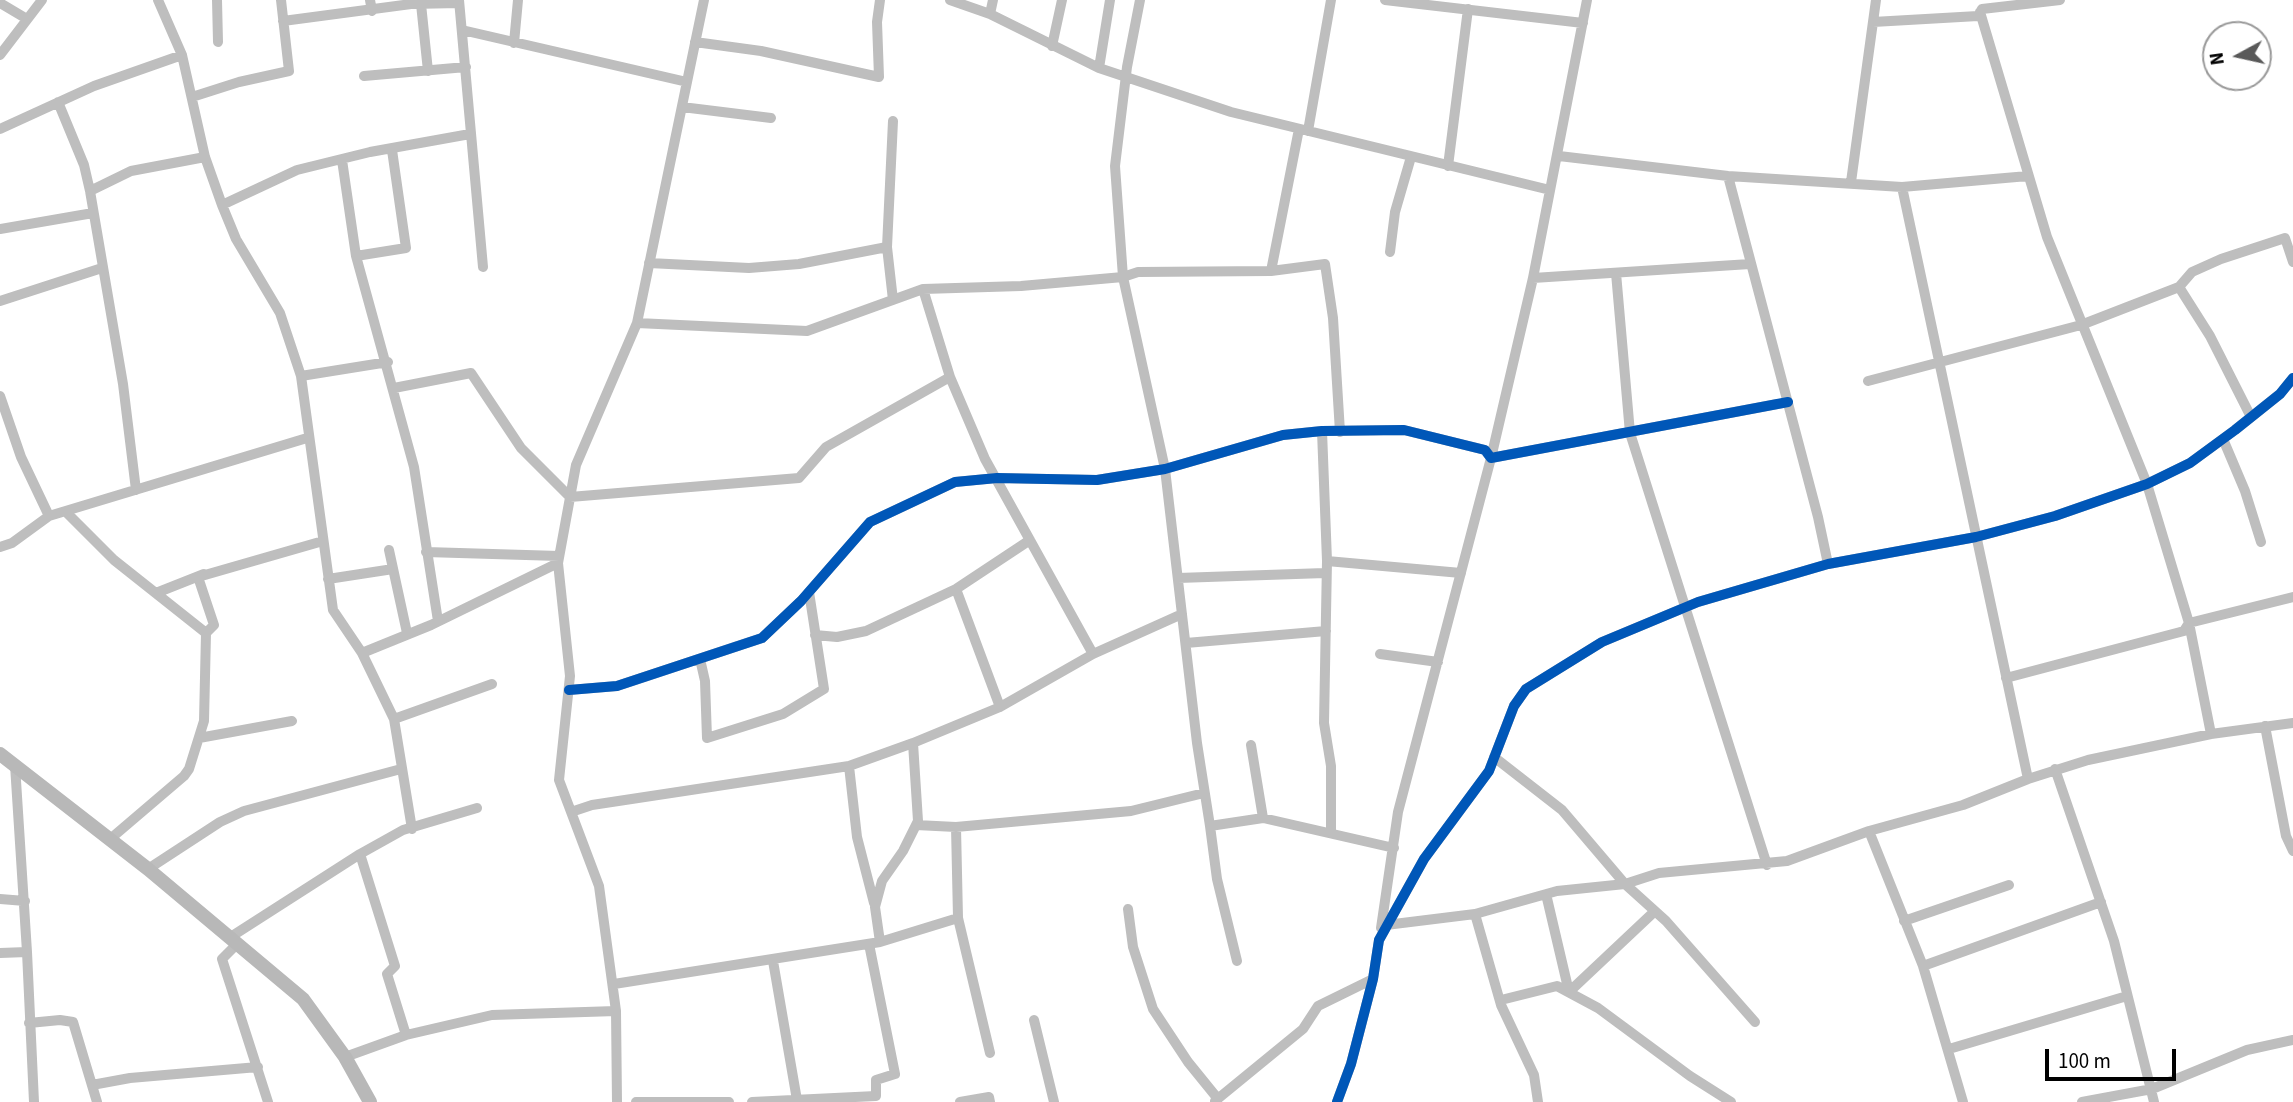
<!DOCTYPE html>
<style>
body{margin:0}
#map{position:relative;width:2293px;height:1102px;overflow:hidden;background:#fff;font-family:"Source Sans 3",sans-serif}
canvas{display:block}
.north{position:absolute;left:2202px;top:21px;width:70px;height:70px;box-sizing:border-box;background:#fff;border:2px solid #999;border-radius:50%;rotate:262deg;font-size:19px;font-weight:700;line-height:28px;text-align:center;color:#000}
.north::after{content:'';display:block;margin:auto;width:24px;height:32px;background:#595959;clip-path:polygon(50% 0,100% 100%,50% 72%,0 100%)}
.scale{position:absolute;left:2045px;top:1049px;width:131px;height:32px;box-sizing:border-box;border:4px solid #000;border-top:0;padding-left:9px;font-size:21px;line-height:24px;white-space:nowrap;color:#000;-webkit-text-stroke:5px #fff;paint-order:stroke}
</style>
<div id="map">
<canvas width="2293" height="1102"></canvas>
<div class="north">N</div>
<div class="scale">100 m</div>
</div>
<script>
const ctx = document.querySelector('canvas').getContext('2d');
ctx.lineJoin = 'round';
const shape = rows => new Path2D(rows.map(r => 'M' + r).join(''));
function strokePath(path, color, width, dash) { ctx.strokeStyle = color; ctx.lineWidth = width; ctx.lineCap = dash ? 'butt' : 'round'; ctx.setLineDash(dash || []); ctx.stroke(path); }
strokePath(shape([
 [158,0,182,55,205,157,222,205,236,239,280,313,301,376,333,610,362,653,394,719,412,829],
 [217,0,218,42],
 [370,0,372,11],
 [459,0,483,267],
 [950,0,990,14,1099,68,1231,112,1550,190],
 [1140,0,1127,67,1115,166,1123,277,1165,469,1197,743,1210,826,1263,818,1394,848],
 [1385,0,1583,23],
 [0,3,27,19],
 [421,4,428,71],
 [1980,12,2047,237,2147,484,2189,623,2211,734],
 [990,14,993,0],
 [283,21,411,4,459,3],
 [1873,22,1978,16,1982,9,2060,0],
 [462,30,687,82],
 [695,42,761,51,879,77,877,22,880,0],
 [514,43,518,0],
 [1052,46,1062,0],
 [0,55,42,0],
 [1099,68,1110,0],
 [364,76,466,67],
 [192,97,239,82,289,71,281,0],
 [58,102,84,165,90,191,123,384,136,490],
 [682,107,771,118],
 [0,129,94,86,182,55],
 [1308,131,1331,0],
 [1559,156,1728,176,1902,187,2028,176],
 [342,160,356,256,414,467,438,621],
 [1448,166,1468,9],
 [1728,176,1818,517,1828,564],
 [1851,182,1876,0],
 [1902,187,2028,779],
 [90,191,131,171,205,157],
 [222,205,297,170,370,152,470,134],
 [0,229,93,213],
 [1390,252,1395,212,1411,157],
 [356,256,406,248,392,150],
 [649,263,749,268,799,264,887,247],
 [1271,271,1299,129],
 [1616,273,1630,433,1767,865],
 [1533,278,1750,264],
 [2179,287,2210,336,2251,417],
 [923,289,950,377,985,459,1093,654],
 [893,300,887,247,893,121],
 [0,301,102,268],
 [637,323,807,331,923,289,1021,286,1123,277,1138,272,1271,271,1325,264,1333,318,1340,432],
 [301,376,388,362],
 [1868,381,2081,325,2179,287,2192,272,2221,259,2285,238,2293,262],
 [394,388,471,373,521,448,570,497,799,478,826,447,950,377],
 [0,396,21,457,49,516],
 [1322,431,1327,561,1324,723,1331,766,1331,832],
 [2223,439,2245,491,2261,542],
 [66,512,114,560,206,633],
 [0,547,12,543,49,516,307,438],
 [389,550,407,633],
 [426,552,559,556],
 [1327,561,1461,573],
 [1178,578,1325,573],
 [328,579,393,569],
 [956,589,1000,707],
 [156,593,204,574],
 [815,635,837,637,866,631,956,589,1030,540],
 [1186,643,1326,631],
 [362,653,431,625,558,563],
 [1380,654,1438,662],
 [700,659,705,681,707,738,783,714,824,689,809,592],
 [2006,678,2184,631,2189,623,2293,597],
 [569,690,617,686,762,638,801,601,870,522,955,482,997,478,1097,480,1165,469,1283,435,1322,431,1404,430,1485,450,1491,458,1788,402],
 [394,719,492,684],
 [2265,726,2286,836,2293,851],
 [199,738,292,721],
 [1251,745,1263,818],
 [1494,757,1562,810,1625,884,1666,921,1755,1022],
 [15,765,27,952],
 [849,766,857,837,874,903],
 [2055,769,2114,941,2154,1102],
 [571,812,592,805,849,766,913,743],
 [916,825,956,827,1131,811,1204,793],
 [1210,826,1217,879,1237,961],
 [956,827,958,918,990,1053],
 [1869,831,1923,966,1963,1102],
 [109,840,184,776,189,769,204,721,206,633,214,625,198,577,323,541],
 [360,854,395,966,387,974,406,1035],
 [148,869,220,822,244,811,401,769],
 [1546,894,1569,992],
 [0,899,25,901],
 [1128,909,1133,947,1153,1009,1188,1062,1218,1099],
 [1904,921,2009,885],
 [1386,925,1475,914],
 [1381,928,1398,812,1491,458,1533,278,1587,0],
 [229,938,360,854,403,830,477,808],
 [880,942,958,918],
 [236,945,222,959,268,1102],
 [0,953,27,952,34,1102],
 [773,961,797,1100],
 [1923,966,2101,902],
 [614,984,880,942,875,907,882,881,903,851,918,821,913,743,1000,707,1093,654,1182,614],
 [1569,992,1655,911],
 [1501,1000,1557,986,1598,1008,1690,1076,1731,1102],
 [1034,1020,1054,1102],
 [29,1023,60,1020,73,1022,97,1102],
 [1949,1049,2127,996],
 [345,1057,406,1035,492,1015,616,1011],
 [92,1085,130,1078,258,1067],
 [1215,1101,1303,1029,1318,1006,1373,979],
 [617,1102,616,1011,599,886,559,780,570,676,558,563,576,465,637,323,704,0],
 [636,1102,729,1102],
 [752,1102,876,1096,876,1080,895,1074,869,944],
 [960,1102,989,1097,990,1102],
 [1337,1102,1351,1064,1373,979,1379,940,1424,859,1489,771,1514,706,1526,689,1602,642,1698,602,1828,564,1976,537,2055,516,2147,484,2190,463,2235,430,2280,394,2293,378],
 [1538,1102,1534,1075,1501,1005,1475,914,1557,891,1625,884,1659,873,1787,861,1869,831,1963,805,2028,779,2088,760,2211,734,2293,723],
 [2082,1102,2152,1089,2247,1050,2293,1040]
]), '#bebebe', 10);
strokePath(shape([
 [0,754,148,869,303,999,345,1057,370,1102]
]), '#b8b8b8', 14);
strokePath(shape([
 [569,690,617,686,762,638,801,601,870,522,955,482,997,478,1097,480,1165,469,1283,435,1322,431,1404,430,1485,450,1491,458,1788,402],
 [1337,1102,1351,1064,1373,979,1379,940,1424,859,1489,771,1514,706,1526,689,1602,642,1698,602,1828,564,1976,537,2055,516,2147,484,2190,463,2235,430,2280,394,2293,378]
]), '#0057b8', 10);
</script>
